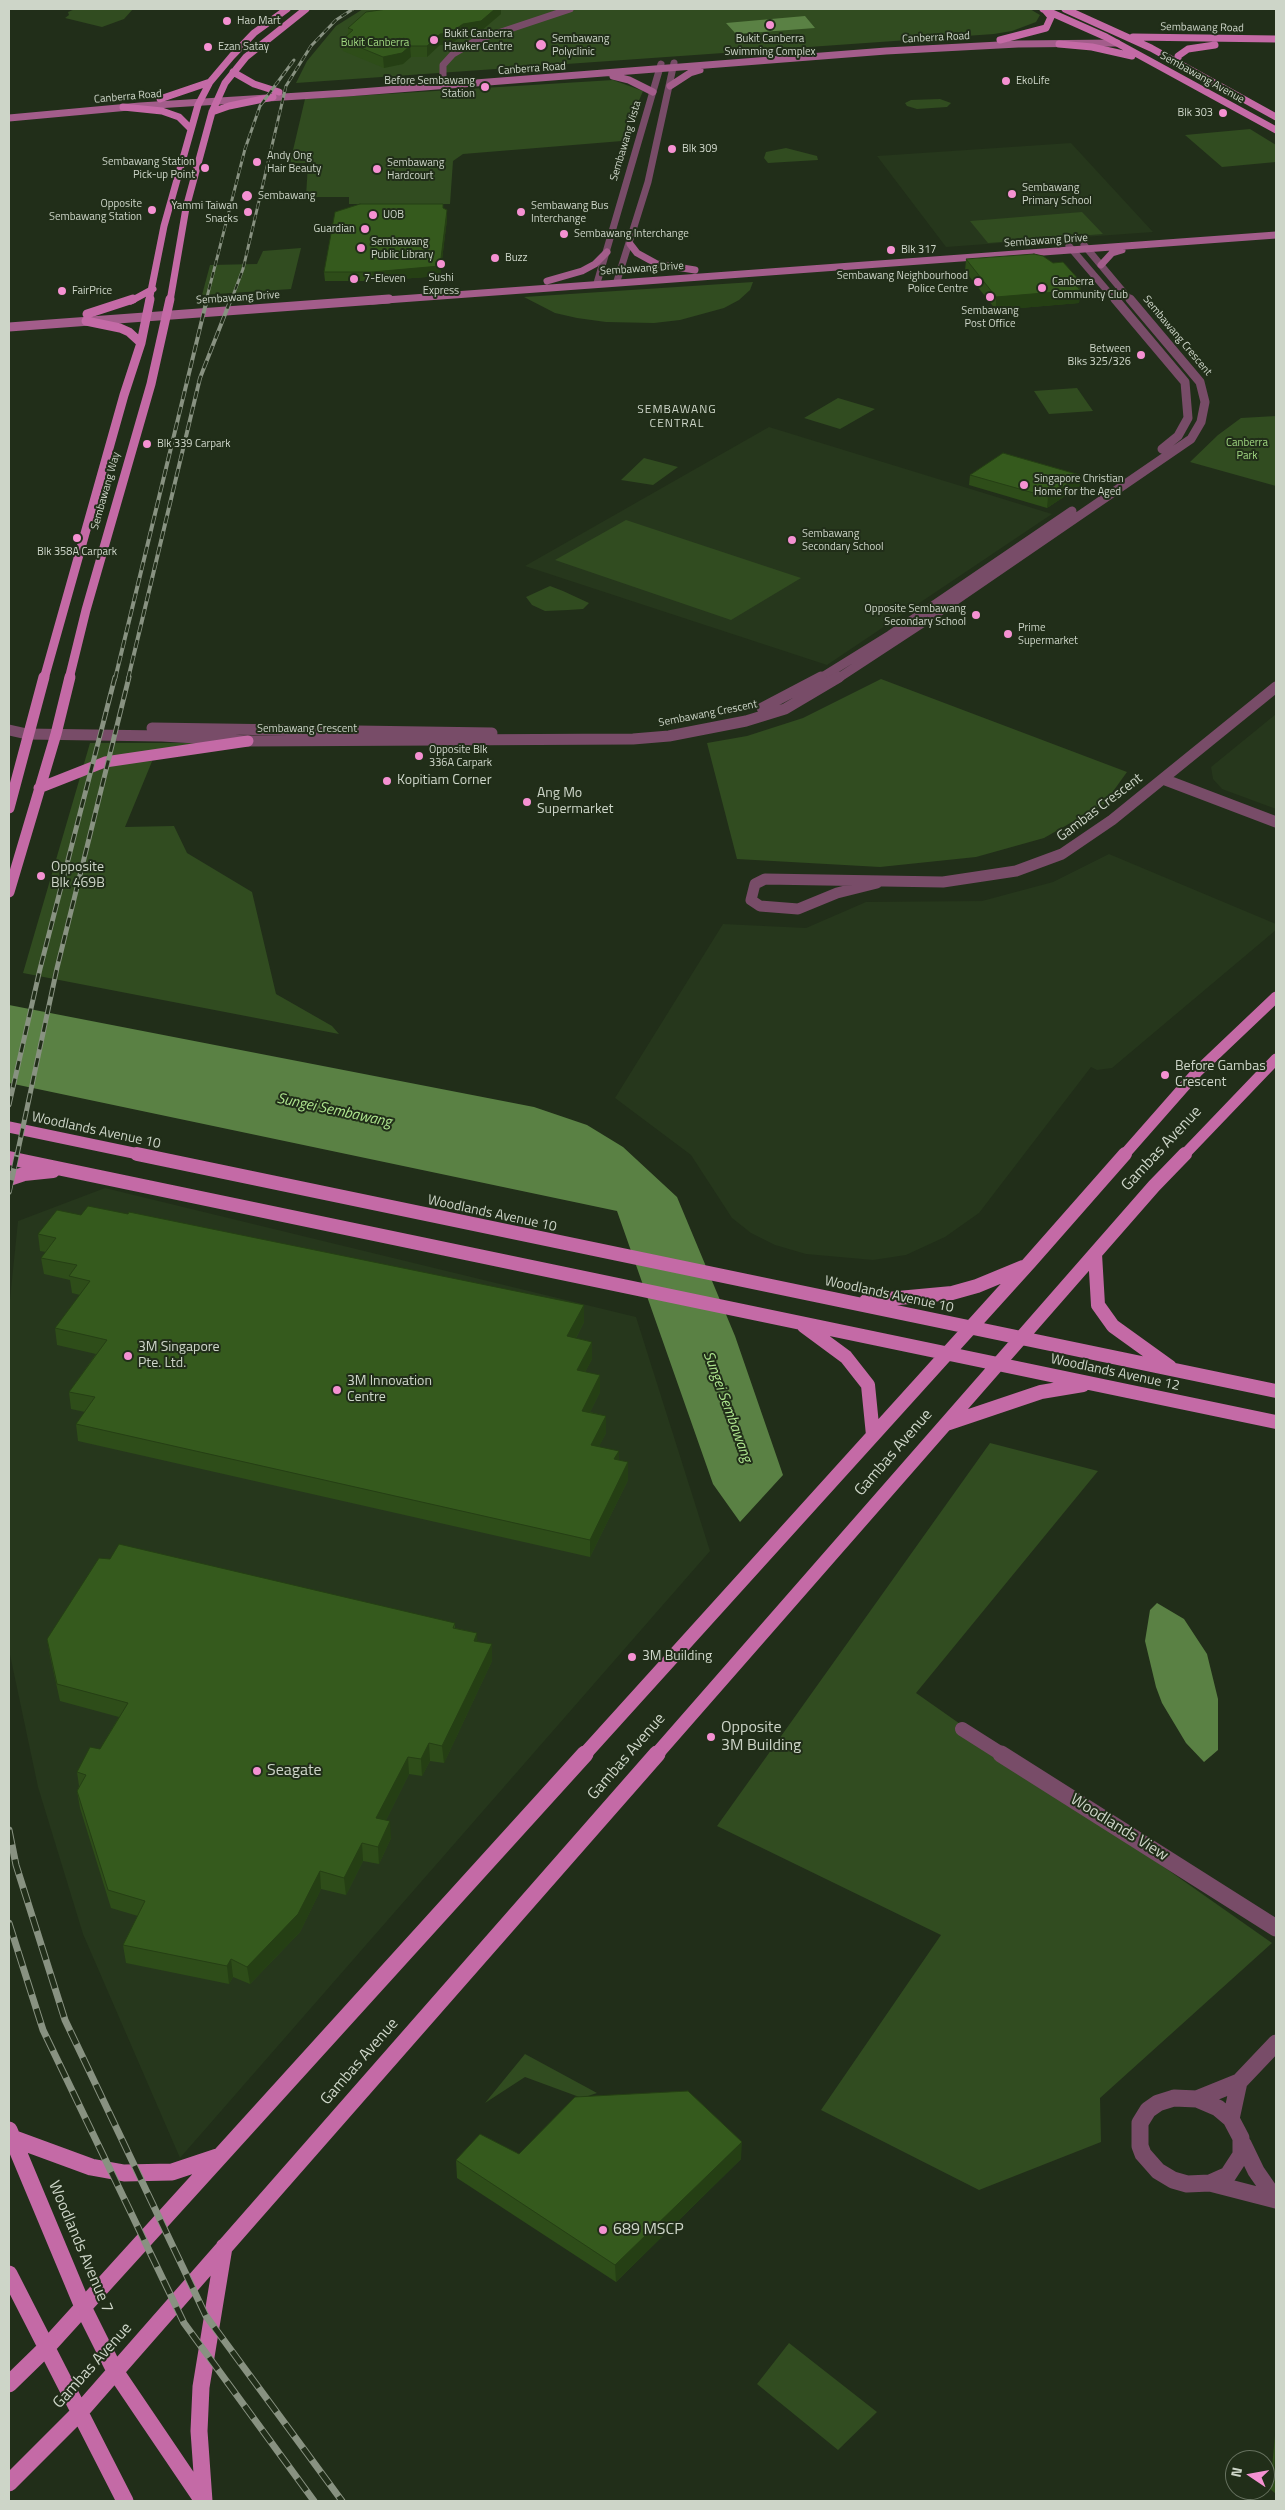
<!DOCTYPE html>
<style>
body{margin:0}
#map{position:relative;width:1285px;height:2510px;overflow:hidden;background:#212e19;font-family:"Titillium Web",sans-serif}
canvas{display:block}
.frame{position:absolute;inset:0;border:10px solid #cdd5c8;pointer-events:none}
.north{position:absolute;left:1225px;top:2450px;width:50px;height:50px;box-sizing:border-box;background:#212e19;border:1px solid #66715f;border-radius:50%;rotate:282deg;font-size:14px;font-weight:700;line-height:20px;text-align:center;color:#cdd5c8}
.north::after{content:'';display:block;margin:auto;width:18px;height:22px;background:#f591d2;clip-path:polygon(50% 0,100% 100%,50% 72%,0 100%)}
</style>
<div id="map">
<canvas width="1285" height="2510"></canvas>
<div class="frame"></div>
<div class="north">N</div>
</div>
<script>
const ctx = document.querySelector('canvas').getContext('2d');
ctx.lineJoin = 'round';
function paint(path, color) { ctx.fillStyle = color; ctx.fill(path, 'evenodd'); }
const shape = rows => new Path2D(rows.map(r => 'M' + r).join(''));
function strokePath(path, color, width, dash) { ctx.strokeStyle = color; ctx.lineWidth = width; ctx.lineCap = dash ? 'butt' : 'round'; ctx.setLineDash(dash || []); ctx.stroke(path); }
function label(font, color, halo, rows, align = 'center') {
  ctx.font = font + ' "Titillium Web",sans-serif'; ctx.lineWidth = 4; ctx.setLineDash([]); ctx.textBaseline = 'middle'; ctx.strokeStyle = halo; ctx.fillStyle = color; for (const [text, x, y, turn = 0] of rows) {
    ctx.save(); ctx.translate(x, y); ctx.rotate((+turn || 0) * Math.PI / 180); ctx.textAlign = isNaN(turn) ? turn : align; if (halo) ctx.strokeText(text, 0, 0); ctx.fillText(text, 0, 0); ctx.restore();
  }
}
paint(shape([
 [1071,143,1153,232,946,247,877,156],
 [769,427,1052,514,827,665,525,566],
 [1276,714,1276,809,1222,789,1213,779,1211,767],
 [1109,854,1276,924,1276,930,1112,1068,1097,1070,1091,1067,979,1213,945,1237,906,1255,873,1260,806,1254,775,1245,751,1233,732,1218,691,1155,615,1098,723,924,806,928,866,902,982,901,1053,882],
 [105,1188,636,1317,710,1551,180,2158,83,1934,38,1787,9,1650,9,1309,18,1221]
]), '#26371c');
paint(shape([
 [75,9,133,9,124,19,102,27,65,18,69,15,68,12],
 [363,9,1030,9,1040,15,1036,22,1012,31,994,34,296,83,307,61,336,26],
 [613,80,643,91,622,141,463,154,453,161,450,204,349,204,349,197,306,197,308,163,290,163,305,99],
 [940,99,951,103,947,107,917,109,907,106,905,103,911,100],
 [1250,129,1276,145,1276,162,1222,167,1185,135],
 [786,148,817,156,818,160,768,163,764,158,766,152],
 [1082,212,1103,234,988,243,970,221],
 [301,248,291,289,202,295,210,265,257,264,263,251],
 [753,282,750,290,739,300,724,308,680,320,654,323,606,322,577,318,555,313,524,297],
 [1077,388,1093,411,1049,414,1034,391],
 [838,398,875,409,840,429,804,418],
 [1276,416,1276,486,1190,462,1218,435,1241,418],
 [644,458,678,467,653,485,621,480],
 [626,520,801,578,731,620,555,560],
 [550,586,563,591,589,603,583,609,568,610,545,611,532,605,526,597],
 [881,679,1127,772,1104,804,1044,838,976,857,880,867,737,859,707,743,747,736,803,718],
 [90,743,205,743,153,759,125,827,174,826,187,853,252,892,276,994,332,1026,339,1034,23,973],
 [990,1443,1098,1471,916,1693,1272,1943,1100,2098,1101,2142,979,2190,821,2110,941,1935,717,1826],
 [525,2054,597,2093,582,2098,525,2077,485,2103],
 [789,2343,877,2412,838,2450,757,2384]
]), '#314c20');
paint(shape([
 [805,16,815,28,736,34,726,23],
 [9,1005,534,1107,587,1125,623,1147,677,1197,735,1336,783,1475,740,1522,713,1484,617,1211,9,1083],
 [1157,1603,1184,1619,1207,1654,1218,1699,1218,1750,1204,1762,1186,1743,1162,1703,1156,1687,1145,1641,1150,1610]
]), '#5a8144');
strokePath(shape([
 [443,80,443,65,453,54,477,40,570,9],
 [1084,245,1131,301],
 [1069,246,1116,301],
 [617,281,648,182,674,63],
 [597,283,661,64]
]), '#784c68', 7);
strokePath(shape([
 [1115,299,1185,382,1188,418,1178,436,1162,449],
 [819,679,890,635,1072,511],
 [837,679,927,620,1191,439,1201,422,1205,402,1200,382,1130,299]
]), '#784c68', 9);
strokePath(shape([
 [762,708,821,677],
 [152,728,492,733],
 [9,730,27,734,162,736,248,741,633,739,669,736,746,721,785,709,839,677],
 [1163,779,1276,822],
 [877,883,837,893,798,909,760,906,751,900,755,884,765,879,943,882,1016,871,1062,854,1112,820,1276,687]
]), '#784c68', 11);
strokePath(shape([
 [962,1729,1003,1755]
]), '#784c68', 14);
strokePath(shape([
 [1001,1754,1276,1928],
 [1174,2098,1197,2099,1218,2108,1231,2119,1241,2138,1241,2155,1228,2175,1210,2183,1187,2184,1173,2180,1158,2171,1143,2154,1140,2146,1140,2123,1148,2110,1158,2103,1174,2098],
 [1197,2099,1239,2082,1276,2043],
 [1231,2119,1239,2082],
 [1243,2144,1256,2171,1276,2200],
 [1210,2183,1276,2200]
]), '#784c68', 17);
strokePath(shape([
 [613,76,629,80,653,92],
 [670,86,690,73,700,70],
 [9,118,140,106,347,93,886,51,1018,44,1117,43],
 [630,244,637,253,657,264,695,270],
 [1101,265,1112,253,1122,250],
 [547,281,582,271,595,264,607,252],
 [372,301,1276,235]
]), '#a35d8b', 7);
strokePath(shape([
 [9,327,389,299]
]), '#a35d8b', 9);
strokePath(shape([
 [1043,9,1106,37,1276,130],
 [1065,9,1151,48,1276,117],
 [1133,37,1276,39],
 [1000,40,1046,28,1051,17,1045,10],
 [1059,44,1092,47,1132,56],
 [1178,63,1178,56,1188,49,1215,45],
 [233,72,254,84,279,92],
 [160,99,210,82],
 [123,107,162,111,179,117,190,128],
 [212,112,229,106,273,97],
 [131,301,153,289],
 [149,301,164,226,198,105,210,82,232,56,254,33,287,9],
 [170,301,186,208,212,112,225,83,246,57,306,9]
]), '#c46aa6', 7);
strokePath(shape([
 [87,314,133,299],
 [86,321,120,328,129,332,141,343],
 [44,679,124,395,141,343,150,299],
 [69,679,86,610,151,384,170,299]
]), '#c46aa6', 9);
strokePath(shape([
 [39,788,105,762,248,741],
 [9,808,44,677],
 [9,892,56,734,70,677],
 [9,1127,143,1155],
 [1124,1155,1197,1072,1276,997],
 [1184,1155,1276,1059]
]), '#c46aa6', 11);
strokePath(shape([
 [137,1154,1276,1391],
 [9,1158,1276,1422],
 [9,1179,24,1174,53,1171],
 [1095,1254,1098,1305,1113,1326,1170,1367],
 [866,1301,952,1293,977,1286,1023,1267],
 [804,1326,846,1357,868,1385,873,1435],
 [946,1424,1041,1392,1083,1385],
 [584,1755,1030,1262,1125,1154],
 [656,1755,1154,1186,1185,1154]
]), '#c46aa6', 14);
strokePath(shape([
 [9,2130,83,2307,115,2371,203,2501],
 [12,2138,91,2167,124,2173,172,2172,217,2157],
 [9,2274,125,2501],
 [9,2384,47,2347,585,1754],
 [9,2483,79,2413,657,1754],
 [204,2501,199,2431,201,2387,224,2247]
]), '#c46aa6', 17);
const railFar4 = shape([
 [206,301,245,149,260,106,294,60],
 [231,301,243,269,286,86,311,46,336,20,353,9]
]);
const railFar3 = shape([
 [115,679,207,299],
 [128,679,200,378,231,299]
]);
const railFar2 = shape([
 [9,1105,40,969,115,677],
 [17,1155,57,968,129,677]
]);
const railFar1 = shape([
 [9,1192,17,1154]
]);
const rail = shape([
 [9,1830,16,1865,65,2020,206,2316,342,2501],
 [9,1923,43,2030,184,2323,314,2501]
]);
strokePath(railFar4, '#889281', 3);
strokePath(railFar3, '#889281', 4);
strokePath(railFar2, '#889281', 5);
strokePath(railFar1, '#889281', 5.5);
strokePath(rail, '#889281', 7);
strokePath(railFar4, '#212e19', 2, [6]);
strokePath(railFar3, '#212e19', 2.5, [8]);
strokePath(railFar2, '#212e19', 3, [9]);
strokePath(railFar1, '#212e19', 4, [12]);
strokePath(rail, '#212e19', 5, [15]);
paint(shape([
 [501,14,481,31,463,35,451,44,440,45,427,57,411,57,403,64,384,68,343,51,342,40,348,35,348,28],
 [443,208,447,210,447,219,440,276,373,281,325,281,324,272],
 [966,259,1081,282,1079,303,996,310,965,271],
 [970,475,1080,486,1047,508,969,485],
 [81,1215,584,1305,584,1322,576,1338,592,1342,592,1359,585,1372,600,1375,600,1392,590,1412,606,1416,606,1433,599,1446,619,1460,628,1462,628,1480,590,1557,78,1441,76,1424,85,1412,71,1409,69,1392,96,1354,57,1345,55,1328,80,1295,72,1293,70,1280,44,1274,41,1258,46,1252,40,1251,38,1234],
 [455,1623,455,1628,477,1633,477,1642,492,1661,444,1763,430,1761,422,1776,409,1774,386,1820,391,1838,379,1864,363,1861,346,1895,321,1889,300,1932,250,1984,233,1977,229,1984,126,1963,123,1945,138,1916,111,1908,80,1808,77,1791,79,1786,77,1772,100,1749,119,1717,60,1701,50,1656,47,1639],
 [741,2159,616,2282,457,2178,456,2160],
 [1276,2425,1276,2494,1270,2489]
]), '#2e4d19');
paint(shape([
 [495,9,501,9,501,14,481,31,463,35,451,44,440,45,427,57,427,46,440,34,463,24],
 [410,46,411,57,403,64,384,68,383,57],
 [447,210,447,219,440,276,373,281,372,272],
 [1081,282,1079,303,996,310,996,297,1074,283],
 [1080,475,1080,486,1047,508,1048,497],
 [584,1305,584,1322,568,1353,567,1336],
 [592,1342,592,1359,577,1387,577,1370],
 [600,1375,600,1392,582,1428,582,1411],
 [606,1416,606,1433,591,1462,591,1445],
 [619,1451,619,1468,614,1459],
 [628,1462,628,1480,590,1557,590,1540],
 [477,1633,478,1650,474,1641],
 [492,1644,492,1661,444,1763,442,1746],
 [429,1743,430,1761,422,1776,421,1759],
 [408,1757,409,1774,378,1836,376,1818],
 [390,1821,391,1838,379,1864,378,1847],
 [362,1843,363,1861,346,1895,344,1878],
 [320,1871,321,1889,300,1932,250,1984,247,1967],
 [231,1959,233,1977,229,1984,227,1966],
 [742,2142,741,2159,616,2282,615,2265]
]), '#253f14');
const building = shape([
 [387,9,495,9,481,21,463,24,450,33,440,34,427,46,410,46,402,53,383,57,342,40,353,30,348,28,366,12,387,9],
 [360,204,443,204,443,208,447,210,440,266,372,272,324,272,335,212,360,204],
 [1034,254,1043,256,1053,263,1063,262,1081,282,1074,283,1080,290,996,297,966,259,1034,254],
 [1003,453,1080,475,1048,497,970,475,1003,453],
 [88,1206,128,1214,129,1212,584,1305,567,1336,592,1342,577,1370,600,1375,582,1411,606,1416,591,1445,619,1451,614,1459,628,1462,590,1540,76,1424,95,1397,69,1392,107,1340,55,1328,90,1281,69,1276,77,1265,41,1258,56,1238,38,1234,57,1210,81,1215,88,1206],
 [119,1544,455,1623,453,1628,477,1633,474,1641,492,1644,442,1746,429,1743,421,1759,408,1757,376,1818,390,1821,378,1847,362,1843,344,1878,320,1871,298,1914,247,1967,231,1959,227,1966,123,1945,145,1901,108,1890,77,1791,86,1775,77,1772,90,1747,100,1749,128,1703,57,1684,47,1639,99,1558,110,1559,119,1544],
 [688,2091,742,2142,615,2265,456,2160,480,2134,519,2154,575,2097,688,2091],
 [1276,2451,1276,2473,1274,2472,1276,2451]
]);
paint(building, '#355a1d');
strokePath(building, '#253f14', 1);
for (const [x, y, r, color] of [
 [227,21,5,"#f591d2"],
 [770,25,5,"#f591d2"],
 [434,40,5,"#f591d2"],
 [541,45,6,"#f591d2"],
 [208,47,5,"#f591d2"],
 [1006,81,5,"#f591d2"],
 [485,87,5,"#f591d2"],
 [1223,113,5,"#f591d2"],
 [672,149,5,"#f591d2"],
 [257,162,5,"#f591d2"],
 [205,168,5,"#f591d2"],
 [377,169,5,"#f591d2"],
 [1012,194,5,"#f591d2"],
 [247,196,6,"#f591d2"],
 [152,210,5,"#f591d2"],
 [248,212,5,"#f591d2"],
 [521,212,5,"#f591d2"],
 [373,215,5,"#f591d2"],
 [365,229,5,"#f591d2"],
 [564,234,5,"#f591d2"],
 [361,248,5,"#f591d2"],
 [891,250,5,"#f591d2"],
 [495,258,5,"#f591d2"],
 [441,264,5,"#f591d2"],
 [354,279,5,"#f591d2"],
 [978,282,5,"#f591d2"],
 [1042,288,5,"#f591d2"],
 [62,291,5,"#f591d2"],
 [990,297,5,"#f591d2"],
 [1141,355,5,"#f591d2"],
 [147,444,5,"#f591d2"],
 [1024,485,5,"#f591d2"],
 [77,538,5,"#f591d2"],
 [792,540,5,"#f591d2"],
 [976,615,5,"#f591d2"],
 [1008,634,5,"#f591d2"],
 [419,756,5,"#f591d2"],
 [387,781,5,"#f591d2"],
 [527,802,5,"#f591d2"],
 [41,876,5,"#f591d2"],
 [1165,1075,5,"#f591d2"],
 [128,1356,5,"#f591d2"],
 [337,1390,5,"#f591d2"],
 [632,1657,5,"#f591d2"],
 [711,1737,5,"#f591d2"],
 [257,1771,5,"#f591d2"],
 [603,2230,5,"#f591d2"]
]) { const dot = new Path2D(); dot.arc(x, y, r, 0, 2 * Math.PI); ctx.fillStyle = color; ctx.fill(dot); strokePath(dot, '#212e19', 2); }
label('11px', '#cdd5c8', '#212e19', [
 ["Hao Mart",237,21],
 ["Bukit Canberra",444,34],
 ["Hawker Centre",444,47],
 ["Sembawang",552,39],
 ["Polyclinic",552,52],
 ["Bukit Canberra",770,39,"center"],
 ["Swimming Complex",770,52,"center"],
 ["Ezan Satay",218,47],
 ["Before Sembawang",475,81,"right"],
 ["Station",475,94,"right"],
 ["EkoLife",1016,81],
 ["Blk 303",1213,113,"right"],
 ["Blk 309",682,149],
 ["Andy Ong",267,156],
 ["Hair Beauty",267,169],
 ["Sembawang Station",195,162,"right"],
 ["Pick-up Point",195,175,"right"],
 ["Sembawang",387,163],
 ["Hardcourt",387,176],
 ["Sembawang",1022,188],
 ["Primary School",1022,201],
 ["Sembawang",258,196],
 ["Opposite",142,204,"right"],
 ["Sembawang Station",142,217,"right"],
 ["Yammi Taiwan",238,206,"right"],
 ["Snacks",238,219,"right"],
 ["Sembawang Bus",531,206],
 ["Interchange",531,219],
 ["UOB",383,215],
 ["Guardian",355,229,"right"],
 ["Sembawang Interchange",574,234],
 ["Sembawang",371,242],
 ["Public Library",371,255],
 ["Blk 317",901,250],
 ["Buzz",505,258],
 ["Sembawang Neighbourhood",968,276,"right"],
 ["Police Centre",968,289,"right"],
 ["Sushi",441,278,"center"],
 ["Express",441,291,"center"],
 ["7-Eleven",364,279],
 ["Canberra",1052,282],
 ["Community Club",1052,295],
 ["FairPrice",72,291],
 ["Sembawang",990,311,"center"],
 ["Post Office",990,324,"center"],
 ["Between",1131,349,"right"],
 ["Blks 325/326",1131,362,"right"],
 ["Blk 339 Carpark",157,444],
 ["Singapore Christian",1034,479],
 ["Home for the Aged",1034,492],
 ["Sembawang",802,534],
 ["Secondary School",802,547],
 ["Blk 358A Carpark",77,552,"center"],
 ["Opposite Sembawang",966,609,"right"],
 ["Secondary School",966,622,"right"],
 ["Prime",1018,628],
 ["Supermarket",1018,641],
 ["Opposite Blk",429,750],
 ["336A Carpark",429,763]
], 'left');
label('11px', '#cdd5c8', '#212e19', [
 ["Sembawang Road",1202,28,1],
 ["Canberra Road",936,38,-3],
 ["Canberra Road",532,69,-4],
 ["Sembawang Avenue",1202,78,29],
 ["Canberra Road",128,97,-5],
 ["Sembawang Vista",626,141,-73],
 ["Sembawang Drive",1046,241,-4],
 ["Sembawang Drive",642,269,-4],
 ["Sembawang Drive",238,298,-4],
 ["Sembawang Crescent",1177,336,50],
 ["Sembawang Way",106,491,-74],
 ["Sembawang Crescent",708,714,-11],
 ["Sembawang Crescent",307,729]
]);
label('11px', '#a1d882', '#212e19', [
 ["Bukit Canberra",375,43],
 ["Canberra",1247,443],
 ["Park",1247,456]
]);
ctx.letterSpacing = '1px';
label('12px', '#cdd5c8', '#212e19', [
 ["SEMBAWANG",677,410],
 ["CENTRAL",677,424]
]);
ctx.letterSpacing = '0px';
label('14px', '#cdd5c8', '#212e19', [
 ["Kopitiam Corner",397,781],
 ["Ang Mo",537,794],
 ["Supermarket",537,810],
 ["Opposite",51,868],
 ["Blk 469B",51,884],
 ["Before Gambas",1175,1067],
 ["Crescent",1175,1083],
 ["3M Singapore",138,1348],
 ["Pte. Ltd.",138,1364],
 ["3M Innovation",347,1382],
 ["Centre",347,1398],
 ["3M Building",642,1657]
], 'left');
label('14px', '#cdd5c8', '#212e19', [
 ["Gambas Crescent",1100,808,-37],
 ["Woodlands Avenue 10",96,1131,12],
 ["Woodlands Avenue 10",492,1214,12],
 ["Woodlands Avenue 10",889,1295,12],
 ["Woodlands Avenue 12",1115,1373,12]
]);
label('italic 15px', '#b0e890', '#212e19', [
 ["Sungei Sembawang",334,1111,12],
 ["Sungei Sembawang",727,1407,70]
]);
label('16px', '#cdd5c8', '#212e19', [
 ["Gambas Avenue",1162,1149,-47],
 ["Gambas Avenue",894,1453,-49],
 ["Gambas Avenue",627,1757,-49],
 ["Woodlands View",1119,1828,32],
 ["Gambas Avenue",360,2062,-49],
 ["Woodlands Avenue 7",80,2247,67],
 ["Gambas Avenue",93,2366,-48]
]);
label('16px', '#cdd5c8', '#212e19', [
 ["Opposite",721,1728],
 ["3M Building",721,1746],
 ["Seagate",267,1771],
 ["689 MSCP",613,2230]
], 'left');
</script>
